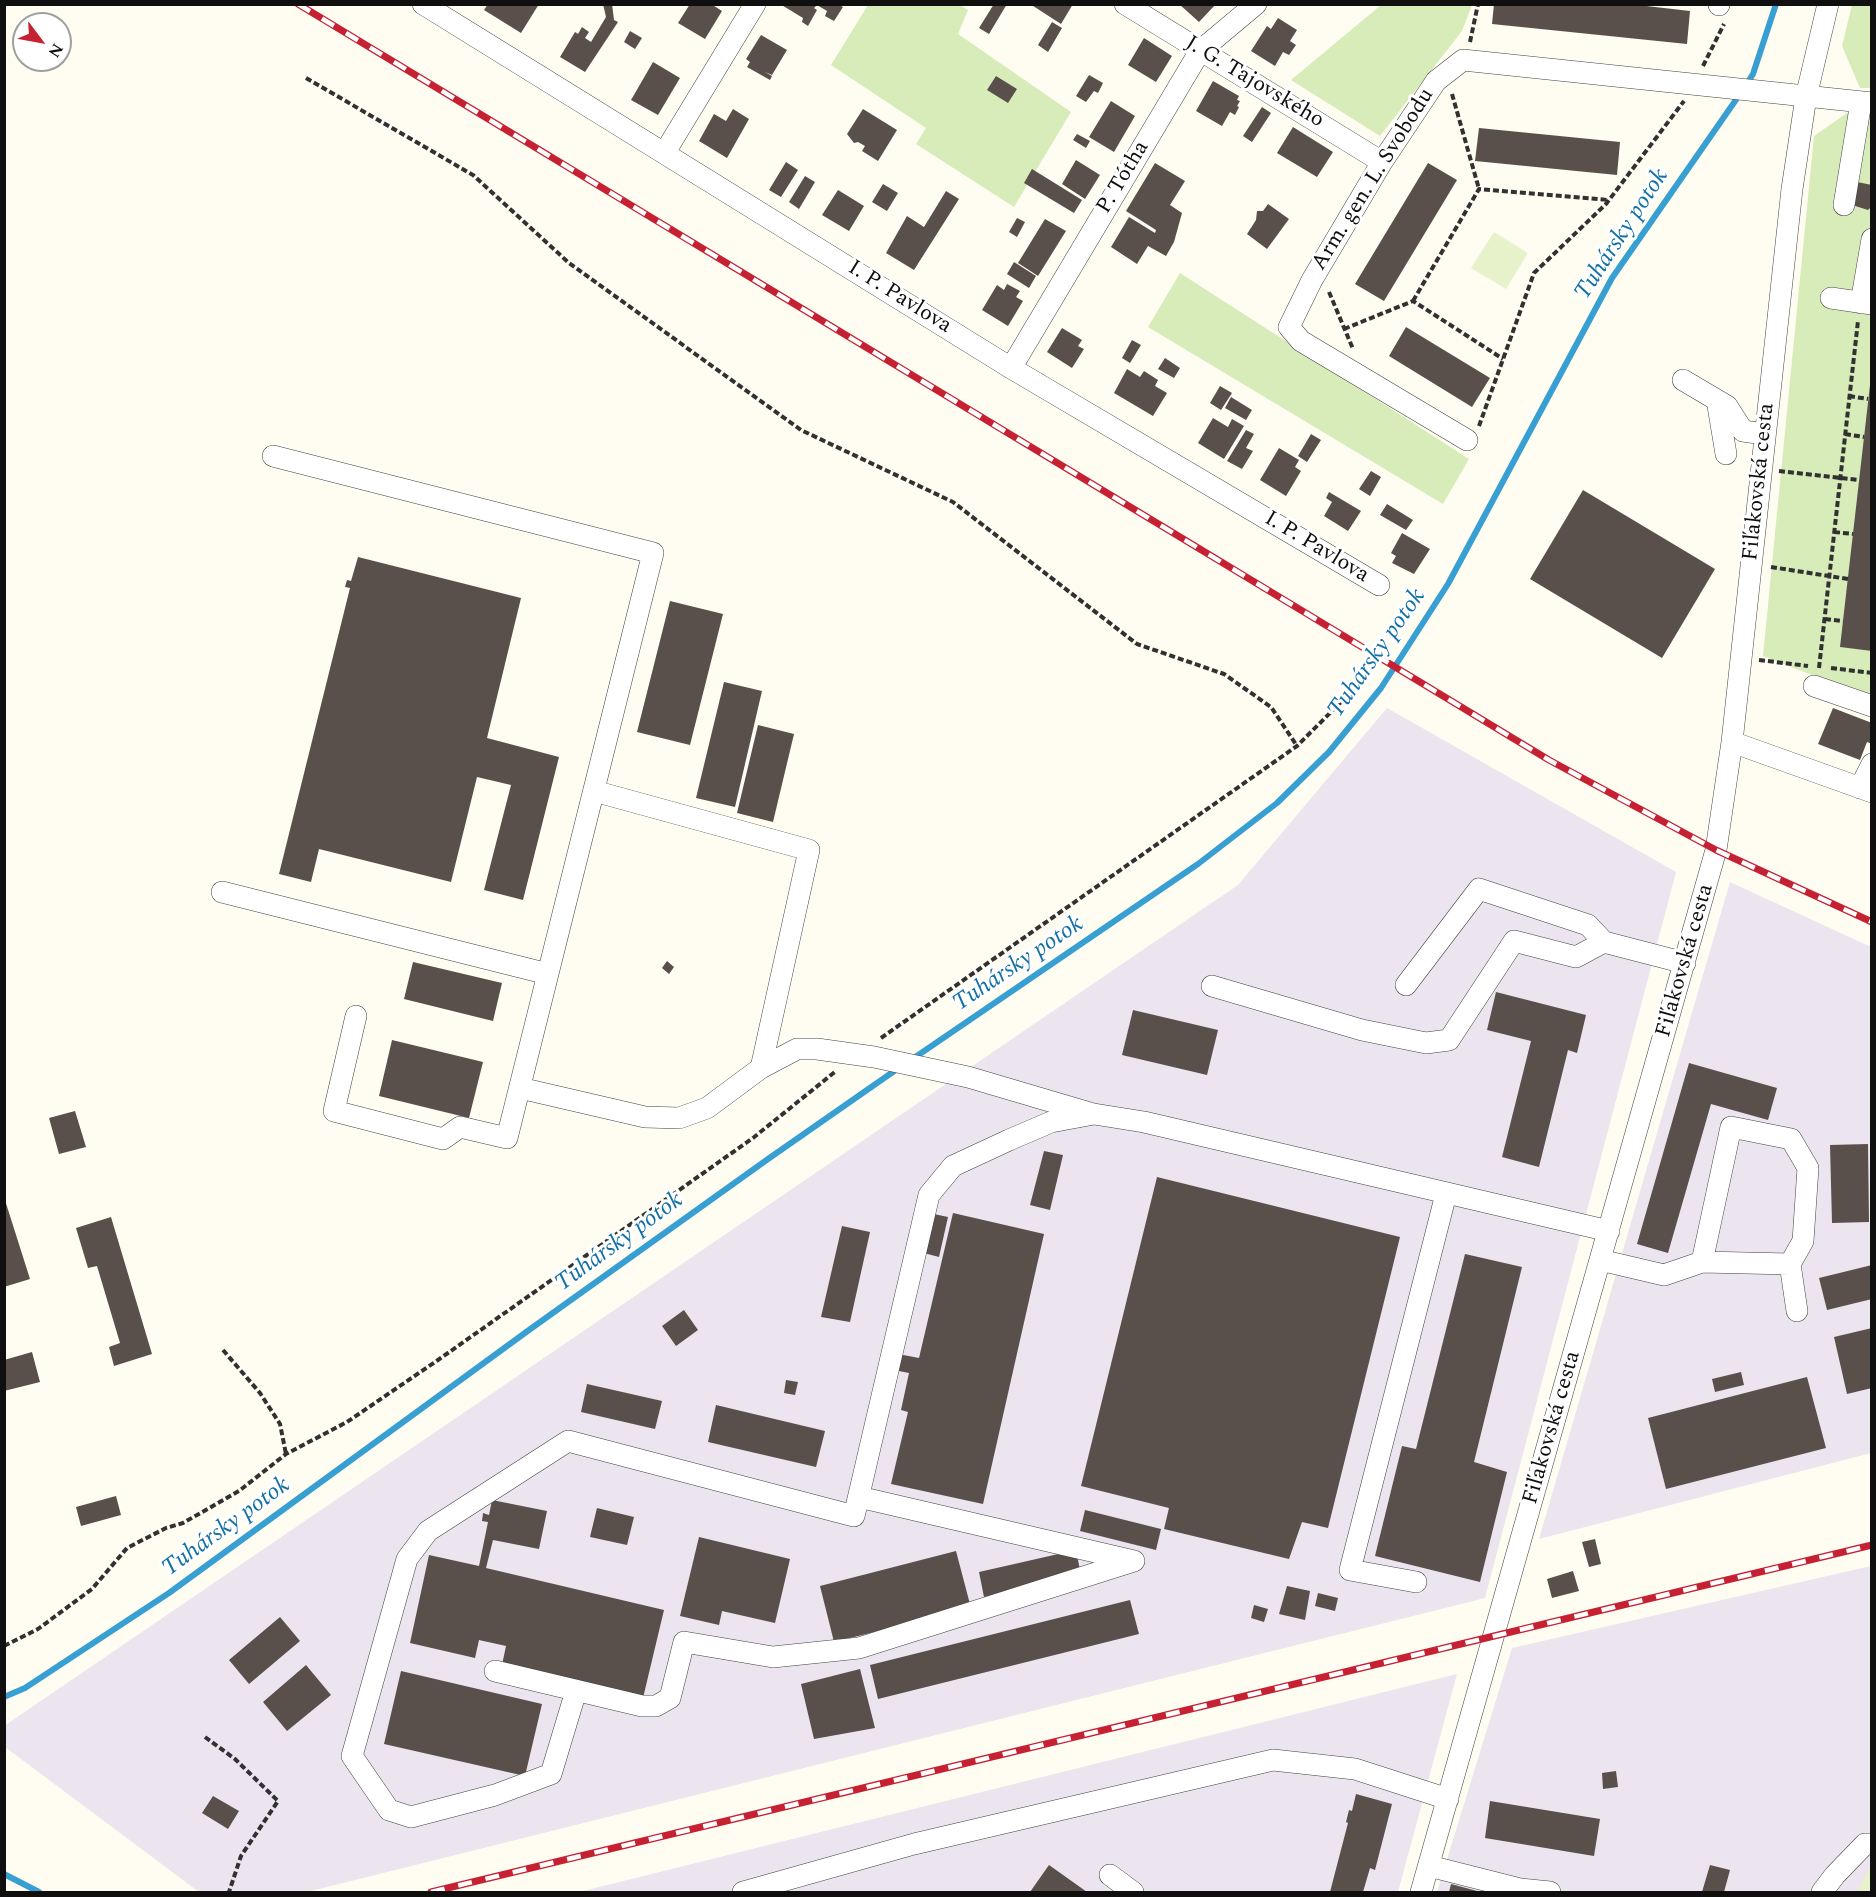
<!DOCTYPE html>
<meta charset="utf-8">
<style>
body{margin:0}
#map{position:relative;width:1876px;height:1897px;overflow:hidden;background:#fffcf2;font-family:Spectral,serif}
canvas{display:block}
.frame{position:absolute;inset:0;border:6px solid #0f0f0f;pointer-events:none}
.north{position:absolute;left:12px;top:12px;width:60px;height:60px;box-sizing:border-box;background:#fff;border:2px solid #9f9f9f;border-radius:50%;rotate:122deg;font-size:16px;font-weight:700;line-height:24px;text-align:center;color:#0f0f0f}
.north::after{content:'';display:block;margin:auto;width:21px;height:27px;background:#c62133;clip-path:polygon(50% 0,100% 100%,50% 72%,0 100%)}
</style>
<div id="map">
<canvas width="1876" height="1897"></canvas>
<div class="frame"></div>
<div class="north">N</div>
</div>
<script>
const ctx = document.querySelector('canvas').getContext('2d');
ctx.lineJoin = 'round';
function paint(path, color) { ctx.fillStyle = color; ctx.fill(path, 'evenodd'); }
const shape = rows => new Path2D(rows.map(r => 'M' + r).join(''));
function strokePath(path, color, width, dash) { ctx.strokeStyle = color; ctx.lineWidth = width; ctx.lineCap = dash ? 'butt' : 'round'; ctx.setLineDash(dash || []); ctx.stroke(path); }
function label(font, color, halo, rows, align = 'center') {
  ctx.font = font + ' Spectral,serif'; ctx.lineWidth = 6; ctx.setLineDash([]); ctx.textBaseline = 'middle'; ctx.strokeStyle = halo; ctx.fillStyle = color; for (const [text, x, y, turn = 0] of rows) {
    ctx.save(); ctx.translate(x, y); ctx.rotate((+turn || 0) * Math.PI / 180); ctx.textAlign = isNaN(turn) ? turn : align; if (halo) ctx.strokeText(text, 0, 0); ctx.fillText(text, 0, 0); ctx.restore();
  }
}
paint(shape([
 [1387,708,1676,872,1485,1598,307,1892,199,1892,5,1747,4,1726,1238,885],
 [1730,882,1871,947,1871,1453,1539,1539],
 [1871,1566,1871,1892,1437,1892,1512,1648],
 [1457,1674,1398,1892,579,1892]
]), '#ece4ee');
paint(shape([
 [868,5,960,5,968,10,958,34,1071,112,1014,207,916,144,926,128,831,65],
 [1381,5,1472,5,1462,31,1380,136,1291,80],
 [1852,5,1871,5,1871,88,1860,88,1842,46],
 [1857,106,1871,109,1871,698,1763,656,1814,136],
 [1180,273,1469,459,1443,504,1148,327]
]), '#d7ecb9');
paint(shape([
 [1494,232,1528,253,1506,289,1471,268],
 [1871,1865,1871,1892,1857,1892]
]), '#e7f2cb');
strokePath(shape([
 [1746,85,1753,74,1776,4],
 [911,1060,1198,864,1277,803,1329,752,1381,688,1448,584,1612,278,1740,94],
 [4,1697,25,1688,169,1593,529,1330,768,1159,900,1067],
 [4,1874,39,1892]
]), '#389fd3', 6);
paint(shape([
 [488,4,539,4,521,33,484,10],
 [603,4,612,4,614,20,618,22,585,72,560,57,575,32,578,34,582,27,589,32,585,38,591,42,606,17],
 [690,4,711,4,722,11,705,39,678,23],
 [780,4,839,5,843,7,834,21,825,16,827,11,817,5,814,8,817,10,808,26,802,22,803,18],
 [994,4,1007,4,989,34,979,28],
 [1030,4,1073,4,1061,24],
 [1179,4,1216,4,1199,22],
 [1494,4,1629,4,1690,11,1687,44,1492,24],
 [1278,18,1297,30,1290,41,1296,45,1289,55,1283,52,1275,66,1251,51,1267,26,1271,29],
 [1052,22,1062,28,1048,52,1038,45],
 [630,31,642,38,635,49,624,42],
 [761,35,787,50,772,75,765,72,772,76,770,80,747,67,750,62,746,59],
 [1144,38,1172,56,1156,82,1128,65],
 [653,62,680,78,658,115,631,100],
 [1089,75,1103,83,1098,93,1094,91,1086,102,1076,96],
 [996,76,1017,89,1008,103,987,90],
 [1213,81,1239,96,1237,100,1240,101,1237,106,1239,107,1235,115,1230,112,1222,126,1196,111],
 [1111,101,1135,116,1114,152,1089,137],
 [1262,107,1271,113,1252,142,1243,136],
 [733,109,749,119,727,158,699,141,714,114,726,121],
 [863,109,897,130,878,161,862,151,865,146,858,142,854,143,847,134],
 [1293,127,1333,152,1317,177,1277,153],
 [1479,128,1620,142,1617,175,1475,161],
 [1077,134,1090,141,1086,148,1073,140],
 [1076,160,1100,175,1085,199,1062,184],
 [786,162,798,170,781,197,769,190],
 [1155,163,1185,181,1170,205,1182,213,1174,242,1166,256,1148,246,1137,264,1111,247,1129,217,1155,233,1156,230,1126,211],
 [1428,163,1457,180,1384,301,1355,284],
 [1032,169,1082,200,1074,213,1024,183],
 [805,176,815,182,799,209,789,202],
 [1857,182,1872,185,1871,207,1868,210,1852,205],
 [883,184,898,193,887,211,872,202],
 [838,190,864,206,849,231,822,215],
 [946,191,959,199,914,270,886,253,907,216,924,227],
 [1268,204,1289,219,1267,249,1247,234,1256,220,1257,211,1263,211],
 [1017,218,1025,222,1017,237,1009,232],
 [1045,219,1066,231,1038,276,1018,263],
 [1014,262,1036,276,1029,288,1007,274],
 [1007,284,1020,291,1016,297,1023,301,1008,326,982,310,997,285,1004,290],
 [1406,327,1490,378,1472,407,1389,356],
 [1062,328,1082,340,1078,346,1084,349,1072,368,1047,352],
 [1132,340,1141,345,1130,363,1122,358],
 [1165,358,1180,368,1174,378,1158,369],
 [1127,369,1140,377,1144,371,1158,380,1155,386,1167,393,1153,416,1114,393],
 [1870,385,1872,385,1872,651,1840,647],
 [1220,386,1232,393,1221,410,1210,403],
 [1231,397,1252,410,1246,420,1225,408],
 [1213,418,1228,427,1232,419,1244,426,1224,459,1198,443],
 [1246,430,1254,434,1246,448,1253,451,1242,469,1227,461],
 [1311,434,1321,440,1307,462,1298,456],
 [1279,448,1299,460,1295,467,1301,471,1286,496,1260,480],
 [1371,471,1381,477,1370,496,1359,489],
 [1583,490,1715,569,1662,658,1530,579],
 [1329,492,1361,511,1348,531,1324,516,1332,502,1326,498],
 [1387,504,1413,520,1406,530,1380,515],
 [1402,533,1430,549,1414,574,1392,563,1396,556,1391,553],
 [358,557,521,598,487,738,559,757,523,900,484,890,511,785,477,777,451,882,319,849,311,882,279,874,350,588,345,587,347,580,351,581],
 [670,601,723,614,690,745,637,732],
 [724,682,762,691,735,807,696,798],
 [1833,708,1872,723,1872,744,1867,742,1860,760,1818,744],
 [758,725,794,734,773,822,737,813],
 [667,961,674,967,669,974,662,968],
 [413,962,502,983,493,1021,404,999],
 [1496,992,1586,1015,1577,1053,1568,1050,1539,1167,1502,1157,1531,1041,1487,1030],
 [1133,1010,1218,1030,1207,1075,1122,1055],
 [392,1040,483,1062,469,1118,379,1096],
 [1689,1063,1777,1088,1768,1120,1711,1104,1668,1253,1637,1244],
 [75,1111,86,1147,59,1154,49,1118],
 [1868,1144,1869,1222,1832,1223,1830,1145],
 [1044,1151,1063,1155,1050,1210,1030,1205],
 [1157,1177,1400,1237,1328,1528,1302,1522,1289,1559,1164,1529,1169,1508,1081,1486],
 [4,1197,30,1279,4,1287],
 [929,1213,948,1217,939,1257,920,1252],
 [953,1213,1044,1234,983,1504,891,1484,908,1412,901,1410,909,1373,894,1370,898,1354,919,1358],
 [111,1217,152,1354,114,1366,109,1347,120,1343,97,1266,88,1268,76,1228],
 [842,1226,870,1232,850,1322,821,1317],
 [1465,1254,1522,1267,1474,1462,1507,1472,1480,1582,1375,1556,1402,1446,1416,1449],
 [1872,1265,1872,1299,1827,1310,1819,1278],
 [684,1310,698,1330,676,1346,662,1326],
 [1872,1328,1872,1388,1847,1394,1834,1337],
 [32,1352,40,1382,4,1391,4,1360],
 [1741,1372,1744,1385,1715,1392,1712,1379],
 [1807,1377,1826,1448,1666,1489,1648,1418],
 [786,1380,798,1382,795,1395,784,1393],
 [587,1384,662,1401,655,1429,581,1412],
 [716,1405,825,1431,816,1467,708,1442],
 [116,1496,121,1515,81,1526,76,1507],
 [492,1500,547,1511,539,1549,493,1540,486,1568,664,1610,643,1698,502,1665,506,1646,479,1640,475,1658,410,1643,429,1555,479,1566,488,1522,482,1521,483,1513,489,1515],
 [597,1508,634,1517,627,1545,590,1537],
 [1085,1510,1161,1529,1156,1550,1080,1531],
 [699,1537,790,1559,775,1623,722,1611,719,1625,680,1616],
 [1595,1539,1601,1564,1589,1567,1582,1542],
 [1076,1550,1081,1575,984,1597,979,1572],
 [956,1551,971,1608,834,1642,820,1586],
 [1573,1571,1579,1591,1552,1598,1547,1579],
 [1287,1586,1310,1591,1305,1620,1279,1614],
 [1318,1593,1338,1598,1335,1611,1315,1606],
 [1130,1600,1139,1634,878,1699,870,1665],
 [1254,1605,1268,1609,1264,1622,1251,1618],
 [280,1617,300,1641,249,1684,229,1660],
 [306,1665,331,1695,287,1731,263,1702],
 [860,1669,875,1728,814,1739,801,1684],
 [401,1671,542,1704,525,1776,384,1744],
 [1616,1771,1618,1787,1603,1789,1602,1773],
 [1356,1794,1392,1804,1375,1870,1370,1868,1363,1892,1330,1892,1348,1823,1346,1822,1349,1810,1352,1811],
 [213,1796,239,1811,228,1829,202,1813],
 [1490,1801,1600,1819,1594,1856,1485,1838],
 [1049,1865,1087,1892,1030,1892],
 [1710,1865,1730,1870,1724,1892,1702,1892],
 [1451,1884,1481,1892,1449,1892]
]), '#59504b');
const minor = shape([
 [423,4,1011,368,1379,585],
 [1125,4,1382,162],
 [1719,4,1719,5],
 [665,152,755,4],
 [1844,205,1861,102],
 [1831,298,1872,304],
 [1861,303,1872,239],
 [1011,368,1200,51,1256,4],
 [1683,380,1727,406,1743,431,1764,434],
 [1717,400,1726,454],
 [1467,440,1301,341,1289,327,1312,280,1382,162,1436,81,1463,60,1872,103],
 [273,456,653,553,507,1138,460,1127,443,1139,334,1111,356,1016],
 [1814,686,1872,706],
 [1732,742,1872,792],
 [1860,788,1872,764],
 [594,791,809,850,761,1068],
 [222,892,548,974],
 [1406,985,1479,889,1588,925,1604,942],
 [1212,986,1362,1030,1426,1043,1449,1040,1514,941,1576,957,1604,942,1685,963],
 [520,1088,645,1117,679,1118,707,1108,761,1068,797,1049,817,1049,874,1057,968,1077,1090,1113],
 [1600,1260,1664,1275,1702,1262,1790,1264],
 [1702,1262,1731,1127,1791,1139,1808,1168,1803,1241,1790,1264,1797,1311],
 [1416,1582,1350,1570,1446,1194],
 [495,1671,642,1706,656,1706,670,1698,684,1642,773,1657,859,1648,1134,1561,859,1497],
 [576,1691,551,1774,495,1795,411,1817,389,1810,352,1756,407,1559,428,1531,568,1441,854,1516,929,1195,953,1166,1009,1140,1051,1122,1094,1114,1144,1122,1609,1231],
 [1429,1866,1520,1889,1550,1892],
 [1110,1875,1133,1892],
 [743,1892,914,1844,1273,1760,1355,1769,1448,1799],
 [1421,1892,1716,850,1732,742,1792,189,1806,97,1828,4],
 [1822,1892,1835,1875,1865,1844,1872,1844]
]);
strokePath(minor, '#424242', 22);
strokePath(shape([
 [1470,42,1478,4],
 [1703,66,1724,24],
 [306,78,473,175,569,263,801,430,953,502,1137,644,1224,674,1271,707,1297,746],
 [1452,94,1479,189],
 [1329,292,1353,349],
 [1413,301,1479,189,1608,200],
 [1344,329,1413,301,1503,359],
 [1849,396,1868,399],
 [1479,426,1534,273,1606,204,1684,101],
 [1845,434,1864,437],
 [1779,471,1859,480],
 [1834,532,1853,534],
 [1771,567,1848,579],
 [1825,619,1843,621],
 [1759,660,1808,666],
 [1819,668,1858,321],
 [1831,668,1872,673],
 [881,1038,1297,746,1349,694,1367,671],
 [223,1350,260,1393,280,1424,286,1454],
 [4,1646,38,1629,92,1589,127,1548,166,1528,183,1523,239,1491,286,1454,347,1422,438,1360,753,1138,836,1071],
 [205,1737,235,1759,278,1801,241,1856,229,1892]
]), '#313131', 4, [6, 3]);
strokePath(minor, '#fff', 21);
const rail = shape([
 [298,4,1549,760,1716,850,1872,922],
 [431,1892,1872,1545]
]);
strokePath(rail, '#c62133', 7);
strokePath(rail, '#fff', 4.5, [14]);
label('22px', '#0f0f0f', '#fff', [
 ["J. G. Tajovského",1254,83,31],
 ["P. Tótha",1124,178,-59],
 ["Arm. gen. L. Svobodu",1374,180,-58],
 ["I. P. Pavlova",899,298,32],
 ["Fiľakovská cesta",1760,482,-84],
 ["I. P. Pavlova",1316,548,31],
 ["Fiľakovská cesta",1686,961,-74],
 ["Fiľakovská cesta",1553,1428,-74]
]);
label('italic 24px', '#1370a7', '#fff', [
 ["Tuhársky potok",1623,235,-57],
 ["Tuhársky potok",1378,654,-55],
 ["Tuhársky potok",1019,965,-34],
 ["Tuhársky potok",620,1243,-36],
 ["Tuhársky potok",227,1528,-36]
]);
</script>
